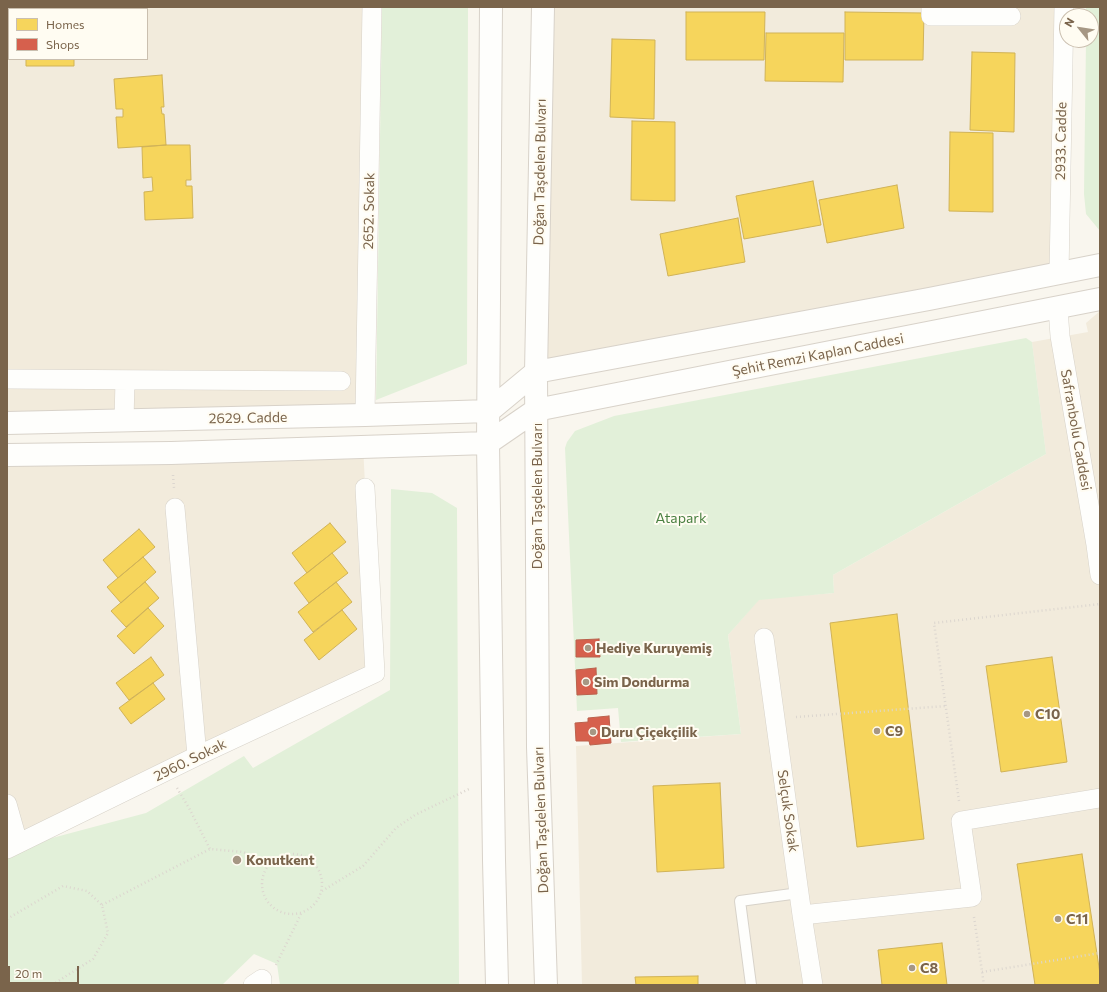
<!DOCTYPE html>
<meta charset="utf-8">
<style>
body{margin:0}
#map{position:relative;width:1107px;height:992px;overflow:hidden;background:#f9f6ee;font-family:Commissioner,sans-serif}
canvas{display:block}
.frame{position:absolute;inset:0;border:8px solid #7a644b;pointer-events:none}
.legend{position:absolute;left:8px;top:8px;width:140px;height:52px;box-sizing:border-box;background:#fffcf2;border:1px solid #cabfaf;margin:0;padding:5px 7px;list-style:none;font-size:12px;color:#7a644b}
.legend li{display:flex;align-items:center;gap:8px;height:20px}
.legend b{width:20px;border:1px solid #cabfaf}
.north{position:absolute;left:1059px;top:8px;width:40px;height:40px;box-sizing:border-box;background:#fffcf2;border:1px solid #cabfaf;border-radius:50%;rotate:300deg;font-size:11px;font-weight:700;line-height:16px;text-align:center;color:#7a644b}
.north::after{content:'';display:block;margin:auto;width:14px;height:18px;background:#a69784;clip-path:polygon(50% 0,100% 100%,50% 72%,0 100%)}
.scale{position:absolute;left:8px;top:966px;width:71px;height:18px;box-sizing:border-box;border:2px solid #7a644b;border-top:0;padding-left:5px;font-size:12px;line-height:14px;white-space:nowrap;color:#7a644b;-webkit-text-stroke:3px #fffcf2;paint-order:stroke}
</style>
<div id="map">
<canvas width="1107" height="992"></canvas>
<div class="frame"></div>
<ul class="legend">
<li><b style="height:11px;background:#f6d55c"></b>Homes</li>
<li><b style="height:11px;background:#d6604d"></b>Shops</li>
</ul>
<div class="north">N</div>
<div class="scale">20 m</div>
</div>
<script>
const ctx = document.querySelector('canvas').getContext('2d');
ctx.lineJoin = 'round';
function paint(path, color) { ctx.fillStyle = color; ctx.fill(path, 'evenodd'); }
const shape = rows => new Path2D(rows.map(r => 'M' + r).join(''));
function strokePath(path, color, width, dash) { ctx.strokeStyle = color; ctx.lineWidth = width; ctx.lineCap = dash ? 'butt' : 'round'; ctx.setLineDash(dash || []); ctx.stroke(path); }
function label(font, color, halo, rows, align = 'center') {
  ctx.font = font + ' Commissioner,sans-serif'; ctx.lineWidth = 4; ctx.setLineDash([]); ctx.textBaseline = 'middle'; ctx.strokeStyle = halo; ctx.fillStyle = color; for (const [text, x, y, turn = 0] of rows) {
    ctx.save(); ctx.translate(x, y); ctx.rotate((+turn || 0) * Math.PI / 180); ctx.textAlign = isNaN(turn) ? turn : align; if (halo) ctx.strokeText(text, 0, 0); ctx.fillText(text, 0, 0); ctx.restore();
  }
}
paint(shape([
 [7,7,372,7,365,415,7,423],
 [9,9,147,9,147,59,9,59],
 [543,7,1064,7,1059,274,536,372],
 [1100,311,1100,985,582,985,576,746,741,734,728,635,759,599,834,593,833,575,1046,454,1032,342,1088,332,1086,323],
 [363,446,375,673,7,849,7,455]
]), '#f2ebdc');
paint(shape([
 [382,7,468,7,467,364,376,400],
 [1086,7,1100,7,1100,231,1086,214,1084,194,1086,40,1091,40,1091,16,1086,16],
 [1026,338,1032,342,1046,454,833,575,834,593,759,600,728,635,741,734,621,742,618,708,577,711,565,448,567,442,575,431,614,416],
 [391,489,432,493,457,508,459,985,280,985,277,964,254,954,222,985,7,985,7,858,37,842,146,813,244,756,253,768,390,690]
]), '#e2f0d9');
const homes = shape([
 [27,7,75,7,75,9,27,9,27,7],
 [686,12,765,12,764,60,686,60,686,12],
 [845,12,924,13,923,60,845,60,845,12],
 [766,33,844,33,843,82,765,81,766,33],
 [612,39,655,40,654,119,610,117,612,39],
 [972,52,1015,53,1014,132,970,130,972,52],
 [26,59,74,59,74,66,26,66,26,59],
 [162,75,164,107,161,107,162,114,164,114,166,145,118,148,116,117,123,117,123,109,116,109,114,79,162,75],
 [632,121,675,122,675,201,631,200,632,121],
 [950,132,993,133,993,212,949,211,950,132],
 [166,145,190,145,191,180,186,180,186,186,192,186,193,218,145,220,144,192,153,191,152,177,143,178,142,147,166,145],
 [813,181,821,225,744,239,736,196,813,181],
 [897,185,904,228,827,243,819,200,897,185],
 [738,218,745,262,668,276,660,234,738,218],
 [330,523,346,542,307,573,292,553,330,523],
 [139,529,155,547,118,578,103,560,139,529],
 [332,553,348,573,309,603,294,583,332,553],
 [143,557,156,572,121,603,107,587,143,557],
 [145,582,159,598,126,627,111,611,145,582],
 [336,582,352,602,313,632,298,612,336,582],
 [148,608,164,626,134,654,117,636,148,608],
 [342,610,357,629,319,660,304,640,342,610],
 [897,614,924,839,857,847,830,623,897,614],
 [151,657,164,675,129,700,116,683,151,657],
 [1052,657,1067,762,1001,772,986,666,1052,657],
 [153,683,165,699,131,724,119,708,153,683],
 [720,783,724,868,657,872,653,786,720,783],
 [1082,854,1100,974,1100,985,1035,985,1017,864,1082,854],
 [942,943,947,985,882,985,878,950,942,943],
 [698,976,698,985,636,985,635,977,698,976]
]);
paint(homes, '#f6d55c');
strokePath(homes, '#d1b357', 1);
const shops = shape([
 [599,639,600,657,576,657,576,640,599,639],
 [596,668,597,694,577,695,576,670,596,668],
 [609,716,611,743,590,745,589,741,576,741,575,723,588,722,588,718,609,716]
]);
paint(shops, '#d6604d');
strokePath(shops, '#ba614c', 1);
const service = shape([
 [751,985,740,901,799,893]
]);
const minor = shape([
 [931,7,931,16,1011,16],
 [1059,274,1064,7],
 [1058,308,1060,336,1096,545,1100,575],
 [7,379,341,381],
 [365,415,372,7],
 [124,421,125,380],
 [175,508,197,756],
 [764,638,802,915,813,985],
 [7,804,18,843],
 [7,849,197,756,375,673,365,488],
 [802,915,972,897,961,821,1100,798],
 [253,985,262,979,262,985]
]);
const secondary = shape([
 [491,7,488,443,494,860,497,985],
 [543,7,536,372,538,747,546,985],
 [7,423,365,415,489,411,536,372,929,299,1100,265],
 [488,443,536,410,1100,299],
 [7,455,171,453,488,443]
]);
strokePath(service, '#d7d2c9', 12);
strokePath(minor, '#d7d2c9', 20);
strokePath(secondary, '#d8d2c9', 24);
strokePath(shape([
 [173,475,174,488],
 [796,717,946,706],
 [177,788,189,808,210,849],
 [959,801,934,623,1100,604],
 '262 884a30 30 0 1 1 60 0a30 30 0 1 1-60 0Z',
 [322,891,363,866,396,828,415,815,469,789],
 [102,905,210,849,243,852,261,860,267,867],
 [974,917,984,985],
 [7,919,63,886,87,891,102,905,108,933,93,959,52,985],
 [276,965,301,914],
 [982,972,1100,953]
]), '#dcd6cf', 2.5, [1, 3]);
strokePath(service, '#fefefc', 10);
strokePath(minor, '#fefefc', 19);
strokePath(secondary, '#fefefc', 22);
for (const [x, y, r, color] of [
 [588,648,4,"#a69784"],
 [586,682,4,"#a69784"],
 [1027,714,4,"#a69784"],
 [877,731,4,"#a69784"],
 [593,732,4,"#a69784"],
 [237,860,5,"#a69784"],
 [1058,919,4,"#a69784"],
 [912,968,4,"#a69784"]
]) { const dot = new Path2D(); dot.arc(x, y, r, 0, 2 * Math.PI); ctx.fillStyle = color; ctx.fill(dot); strokePath(dot, '#fffcf2', 1.5); }
label('14px', '#7a644b', '#fffcf2', [
 ["2933. Cadde",1061,141,-89],
 ["Doğan Taşdelen Bulvarı",540,172,-89],
 ["2652. Sokak",369,211,-89],
 ["Şehit Remzi Kaplan Caddesi",818,355,-11],
 ["2629. Cadde",248,418,-1],
 ["Safranbolu Caddesi",1076,430,80],
 ["Doğan Taşdelen Bulvarı",537,496,-90],
 ["2960. Sokak",190,760,-26],
 ["Selçuk Sokak",788,811,82],
 ["Doğan Taşdelen Bulvarı",541,820,-92]
]);
label('14px', '#4b8142', '#fffcf2', [
 ["Atapark",681,518]
]);
label('bold 14px', '#7a644b', '#fffcf2', [
 ["Hediye Kuruyemiş",596,648],
 ["Sim Dondurma",594,682],
 ["C10",1035,714],
 ["C9",885,731],
 ["Duru Çiçekçilik",601,732],
 ["Konutkent",246,860],
 ["C11",1066,919],
 ["C8",920,968]
], 'left');
</script>
